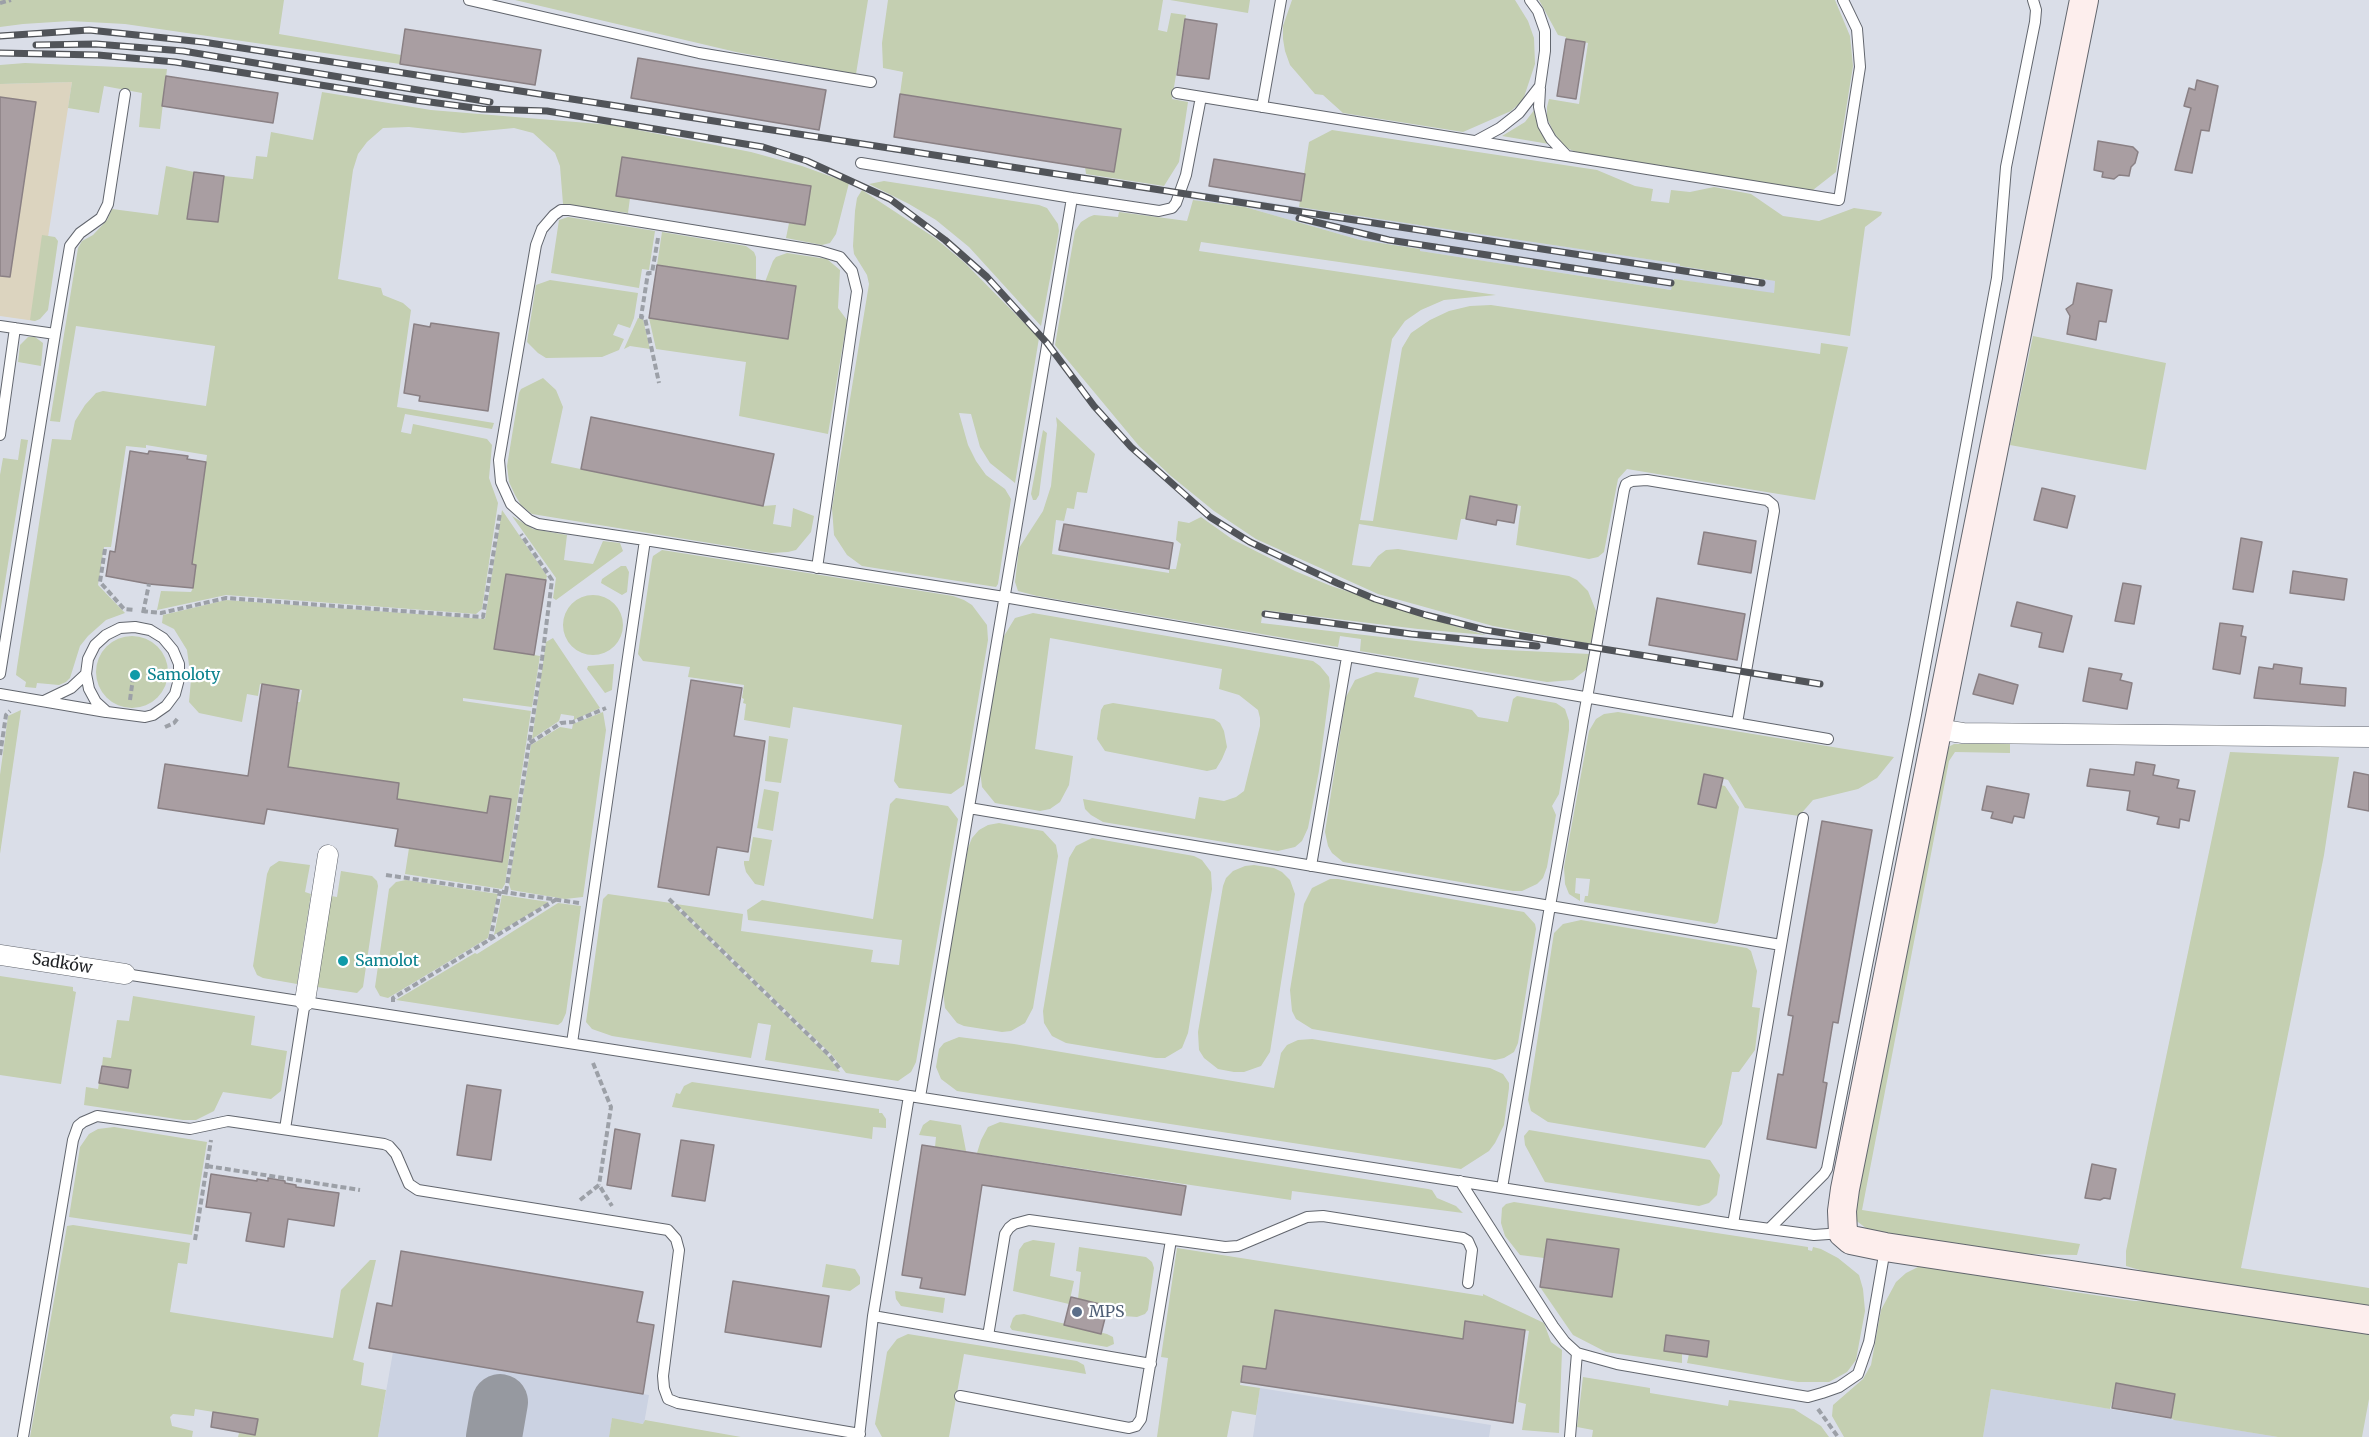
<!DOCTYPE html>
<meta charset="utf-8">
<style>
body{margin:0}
canvas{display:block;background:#dadee8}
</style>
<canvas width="2369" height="1437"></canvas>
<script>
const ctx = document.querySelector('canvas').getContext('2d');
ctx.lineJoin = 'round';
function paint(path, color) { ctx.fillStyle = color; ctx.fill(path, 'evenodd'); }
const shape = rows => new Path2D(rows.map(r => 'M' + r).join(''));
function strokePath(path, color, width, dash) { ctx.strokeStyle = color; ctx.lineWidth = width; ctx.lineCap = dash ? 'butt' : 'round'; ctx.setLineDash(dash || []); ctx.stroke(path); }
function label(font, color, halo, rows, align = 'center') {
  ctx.font = font + ' Merriweather,serif'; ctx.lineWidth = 4.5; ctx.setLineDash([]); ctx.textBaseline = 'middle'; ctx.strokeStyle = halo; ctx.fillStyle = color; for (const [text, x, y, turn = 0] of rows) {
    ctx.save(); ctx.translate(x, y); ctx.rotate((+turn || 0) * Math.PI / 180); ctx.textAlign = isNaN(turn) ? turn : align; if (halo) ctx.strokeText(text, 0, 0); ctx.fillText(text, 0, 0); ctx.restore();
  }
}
paint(shape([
 [1193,191,1681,264,1681,266,1775,281,1774,294,1674,279,1672,290,1419,251,1419,249,1360,240,1245,207,1193,200],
 [393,1352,649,1395,644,1424,612,1419,609,1437,378,1437],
 [1260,1388,1491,1425,1489,1437,1253,1437],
 [1991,1389,2278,1437,1983,1437]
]), '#cbd2e2');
paint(shape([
 [72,82,35,321,0,316,0,84]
]), '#dcd4bf');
paint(shape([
 [0,0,284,0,279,34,401,55,400,64,125,24,70,21,23,24,0,27],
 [515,0,868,0,856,74,736,52],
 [888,0,1163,0,1158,30,1167,32,1171,13,1186,15,1172,99,1188,102,1179,162,1164,186,1086,174,1085,167,900,94,903,72,883,68,882,43],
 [1170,0,1250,0,1248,13],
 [1292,0,1515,0,1528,21,1534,38,1535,64,1523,100,1511,111,1463,132,1343,113,1323,95,1315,94,1290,65,1285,51,1283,39,1283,26],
 [1539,0,1835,0,1850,36,1853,66,1836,172,1813,190,1581,154,1569,149,1561,143,1553,131,1547,118,1547,107,1549,99,1579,104,1588,43,1566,39,1566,37,1558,35],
 [25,63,167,69,160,129,139,127,142,93,104,86,99,113,68,108,72,82,0,84,0,65],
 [322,92,431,110,612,125,751,152,802,166,849,183,836,234,830,243,822,245,786,238,789,223,805,225,622,157,616,196,630,198,628,213,563,204,560,166,555,153,533,133,514,128,463,133,409,127,383,128,367,142,358,154,353,170,338,279,381,288,383,295,403,303,411,310,397,407,494,423,492,429,405,414,401,432,411,434,413,424,487,439,492,445,489,478,498,503,482,609,476,614,226,595,157,610,161,591,191,592,193,588,196,566,192,564,207,455,146,445,146,448,126,446,111,547,104,547,98,585,125,613,106,620,88,636,80,646,70,678,66,682,59,685,37,683,36,688,25,687,26,682,16,675,17,667,52,439,71,440,75,421,85,405,96,393,103,391,206,406,215,346,76,326,60,422,50,421,78,248,82,241,93,235,107,220,112,209,158,215,166,166,194,172,188,219,218,222,224,176,253,179,256,156,267,157,271,132,313,140],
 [1535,109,1539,129,1549,144,1502,136,1525,122],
 [1332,130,1597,170,1635,186,1653,189,1651,201,1669,203,1671,190,1690,192,1714,187,1751,194,1783,216,1819,221,1854,208,1882,212,1881,215,1865,227,1850,336,1201,242,1199,251,1496,295,1444,300,1421,310,1405,321,1392,339,1360,520,1373,521,1402,348,1411,333,1430,320,1449,311,1470,306,1491,305,1820,354,1821,343,1848,347,1815,500,1627,469,1618,479,1604,552,1598,557,1589,559,1516,545,1521,506,1470,496,1466,519,1461,519,1457,540,1359,524,1352,565,1370,567,1378,556,1386,550,1398,549,1569,576,1577,580,1588,591,1596,611,1592,644,1493,626,1378,594,1256,539,1214,511,1171,476,1139,446,1055,345,1075,231,1081,222,1089,217,1094,215,1118,217,1119,212,1187,221,1193,200,1245,207,1360,240,1420,249,1420,251,1671,290,1674,279,1774,293,1775,281,1680,266,1680,264,1299,207,1309,142],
 [884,181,1039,205,1047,208,1058,224,1059,231,1041,326,969,247,936,220,909,204,869,184],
 [862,190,935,238,965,263,1039,338,1015,483,990,463,980,447,971,414,959,413,968,445,976,461,986,475,1005,489,1011,499,998,584,996,587,862,566,847,555,834,535,832,508,869,284,867,275,854,254,853,246,855,211,857,198],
 [568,217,655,231,649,270,642,269,639,288,551,273,559,220],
 [662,232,746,246,754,252,756,257,756,280,657,265],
 [42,235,55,237,58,241,48,310,40,319,35,321,30,320],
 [787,253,827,259,840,270,838,308,847,320,828,434,739,416,746,362,656,349,649,318,788,339,796,287,765,282,773,261,776,257],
 [550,280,638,293,634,318,630,328,618,324,613,335,624,339,619,350,602,357,546,358,538,353,527,342,536,285],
 [638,318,643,319,650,349,630,346,624,349],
 [2033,336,2166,363,2146,470,2010,445],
 [28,337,35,337,43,343,41,366,18,362,20,345],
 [543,378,556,390,563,407,551,463,763,506,776,505,773,524,791,527,793,508,814,516,811,532,796,550,788,552,771,553,532,514,521,505,515,495,509,482,507,466,519,393,521,389],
 [1056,417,1095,454,1087,493,1077,492,1074,509,1067,508,1064,521,1056,520,1052,554,1169,573,1169,569,1176,569,1181,544,1176,540,1178,521,1189,523,1201,517,1232,539,1295,571,1331,586,1451,625,1486,635,1418,629,1263,610,1261,623,1485,649,1590,654,1587,669,1573,680,1547,682,1360,651,1361,639,1340,636,1338,647,1037,596,1018,591,1015,582,1019,548,1043,511,1051,486,1057,425],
 [1043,430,1047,433,1039,495,1036,500,1033,500,1031,494],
 [21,439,28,440,0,613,0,475,3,458,18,460],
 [502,510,547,576,546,580,507,574,494,648,540,656,532,707,463,698,463,701,531,711,505,884,502,889,405,874,409,848,502,862,511,799,490,796,487,813,397,799,399,783,288,767,298,702,300,702,302,690,260,684,258,696,247,694,242,722,199,713,189,702,191,680,187,650,174,629,162,623,163,615,226,600,485,619],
 [512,516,533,529,567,535,564,560,593,564,603,541,620,543,623,551,556,600,553,598,556,578],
 [662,550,953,596,964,600,972,605,987,625,988,640,964,785,951,794,899,788,894,781,902,725,793,707,790,728,744,720,746,704,743,703,744,699,742,698,744,685,688,677,690,667,643,661,638,654,652,560,653,556],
 [621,566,626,566,629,572,627,592,622,595,601,583,602,579],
 '563 625a30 30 0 1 1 60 0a30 30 0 1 1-60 0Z',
 [1033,613,1313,661,1320,666,1329,677,1330,686,1319,771,1308,828,1302,841,1295,847,1278,851,1103,822,1091,815,1085,809,1083,799,1195,819,1199,797,1224,801,1236,797,1244,791,1260,726,1260,718,1258,710,1239,695,1219,689,1222,669,1050,638,1035,749,1073,756,1069,785,1060,802,1050,809,1040,811,995,803,982,787,980,770,1004,636,1015,618],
 '96 672a36 36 0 1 1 72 0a36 36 0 1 1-72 0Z',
 [553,638,600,708,574,720,574,716,561,714,559,721,532,739,546,642],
 [614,664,612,690,605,693,587,669,588,666],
 [1376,672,1419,678,1414,697,1472,710,1478,717,1508,722,1513,699,1517,696,1556,703,1565,709,1569,721,1569,730,1559,794,1552,806,1556,815,1547,867,1543,878,1537,884,1522,891,1513,891,1343,862,1332,853,1328,846,1325,832,1346,697,1355,680],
 [1113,703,1214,719,1220,723,1224,731,1227,747,1222,759,1216,769,1207,771,1105,751,1097,739,1101,710,1104,705],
 [21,710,0,854,0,775,8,716],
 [603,712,606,730,583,897,565,899,511,890,509,884,531,745,560,727,572,729,573,724],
 [1618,712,1894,757,1877,778,1858,789,1813,800,1799,816,1745,808,1728,780,1704,774,1698,804,1716,808,1721,785,1725,786,1739,807,1718,922,1715,924,1584,902,1585,896,1588,896,1590,879,1576,878,1575,893,1580,894,1580,901,1569,894,1565,884,1564,867,1589,731,1596,719,1604,714],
 [769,736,788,739,781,783,765,781],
 [2010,743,2010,753,1955,752,1949,761,1862,1210,2080,1244,2077,1255,2023,1254,1871,1232,1854,1219,1852,1211,1948,747,1954,744],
 [2230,752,2339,757,2324,855,2241,1268,2369,1288,2369,1308,2157,1275,2126,1266,2126,1251,2148,1143],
 [764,789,779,792,773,831,757,828],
 [896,798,948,806,958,819,916,1062,911,1072,898,1081,846,1073,832,1055,676,904,743,914,741,931,873,950,871,962,899,965,902,940,748,920,747,910,762,900,873,919,890,804],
 [999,823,1043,831,1056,845,1058,856,1033,1008,1025,1023,1011,1031,1002,1032,964,1026,957,1023,945,1008,943,991,968,848,972,838,979,830,988,825],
 [753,837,772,840,764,886,755,884,746,872,744,864,744,861,749,861],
 [1092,838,1194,856,1202,860,1211,872,1212,889,1188,1033,1182,1048,1165,1058,1156,1058,1066,1043,1052,1036,1044,1023,1043,1011,1069,858,1076,846],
 [279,861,310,865,305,892,311,894,297,984,263,978,257,975,253,966,267,874,270,867],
 [1254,865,1274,868,1282,872,1290,880,1295,894,1270,1052,1261,1066,1244,1072,1234,1072,1218,1069,1204,1058,1199,1050,1198,1032,1223,886,1226,878,1233,871,1245,866],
 [341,871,372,876,377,881,378,886,363,987,357,993,317,987,331,896,337,897],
 [1330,879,1338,879,1524,912,1535,924,1536,929,1518,1043,1514,1052,1504,1058,1495,1060,1312,1029,1296,1019,1292,1011,1290,990,1304,904,1312,888],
 [406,880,498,894,488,938,388,998,380,996,375,987,389,889,396,882],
 [608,894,671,903,827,1055,840,1072,765,1060,771,1025,758,1023,751,1058,612,1036,592,1029,586,1022,603,899],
 [502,895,549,902,494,935],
 [558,903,581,906,566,1013,562,1022,558,1025,396,1000,475,953,477,954],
 [1581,920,1747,948,1751,951,1757,971,1752,1007,1760,1008,1755,1050,1739,1072,1732,1072,1722,1124,1705,1148,1548,1122,1531,1111,1528,1100,1554,933,1563,924],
 [0,976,73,987,73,991,76,992,61,1084,0,1075],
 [133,996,255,1016,251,1045,287,1051,281,1091,271,1099,223,1092,214,1111,196,1120,183,1120,84,1105,86,1087,98,1089,99,1083,128,1088,130,1070,102,1066,103,1057,111,1058,117,1020,129,1021],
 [959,1037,1014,1044,1274,1088,1281,1053,1287,1045,1298,1040,1312,1039,1490,1068,1503,1074,1509,1083,1509,1088,1504,1125,1495,1143,1489,1151,1461,1169,957,1091,941,1079,936,1067,939,1049,944,1043],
 [692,1082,879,1109,879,1113,882,1113,886,1119,886,1128,873,1127,872,1139,672,1107,676,1093,680,1094,684,1086],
 [930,1120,961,1125,966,1151,935,1147,936,1137,919,1135,923,1125],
 [1000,1122,1428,1189,1432,1190,1437,1198,1456,1206,1463,1213,1292,1191,1291,1200,977,1153,981,1140,988,1127],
 [114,1127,207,1142,192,1235,69,1217,80,1147,89,1134,98,1129],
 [1529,1130,1710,1160,1720,1175,1717,1195,1709,1203,1699,1206,1545,1182,1525,1145,1524,1136],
 [1514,1202,1808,1247,1808,1250,1812,1251,1813,1247,1821,1249,1838,1258,1859,1275,1863,1289,1865,1311,1856,1360,1847,1372,1829,1382,1798,1382,1687,1363,1689,1354,1706,1357,1709,1341,1667,1335,1664,1351,1682,1353,1682,1363,1606,1352,1573,1335,1540,1287,1612,1297,1619,1249,1547,1239,1544,1258,1520,1255,1505,1236,1501,1223,1502,1208,1506,1204],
 [73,1225,190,1243,187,1264,178,1263,170,1312,333,1338,341,1290,370,1260,376,1260,353,1360,364,1363,361,1385,386,1390,378,1437,238,1437,239,1433,255,1435,257,1419,195,1409,194,1416,173,1414,170,1417,172,1426,193,1431,192,1437,30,1437,67,1226],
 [1033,1240,1055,1243,1050,1276,1074,1281,1069,1304,1013,1291,1019,1250,1024,1243],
 [1079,1247,1146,1257,1152,1262,1154,1268,1148,1310,1145,1314,1137,1317,1110,1315,1111,1307,1078,1299,1081,1272,1076,1271],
 [1177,1248,1483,1296,1483,1294,1544,1323,1551,1342,1562,1350,1559,1433,1522,1430,1526,1404,1518,1402,1529,1331,1466,1321,1463,1339,1275,1311,1266,1369,1243,1366,1240,1385,1260,1388,1256,1415,1232,1411,1227,1437,1157,1437,1168,1358,1161,1357],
 [826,1264,855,1269,860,1277,860,1284,850,1291,822,1287],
 [1922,1265,2000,1274,2054,1289,2134,1301,2171,1302,2369,1332,2369,1399,2362,1437,2278,1437,2174,1420,2171,1418,2175,1394,2117,1383,2110,1409,1991,1389,1983,1437,1844,1437,1832,1416,1833,1405,1863,1379,1871,1365,1881,1310,1896,1282,1906,1273],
 [895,1291,945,1298,943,1313,901,1306,896,1299],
 [1024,1314,1107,1334,1113,1337,1114,1344,1107,1347,1012,1330,1010,1327,1013,1318,1016,1315],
 [908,1334,1077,1361,1084,1365,1086,1374,964,1354,949,1437,882,1437,875,1424,887,1352,897,1339],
 [1583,1377,1650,1388,1650,1393,1728,1406,1729,1400,1794,1409,1821,1426,1829,1437,1592,1437,1593,1430,1577,1427],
 [612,1418,643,1424,645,1420,741,1437,609,1437]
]), '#c4cfb1');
strokePath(shape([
 [494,1437,500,1402]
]), '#9699a0', 56);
const building = shape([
 [1185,19,1217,24,1209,79,1177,75,1185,19],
 [405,29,541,50,535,85,400,64,405,29],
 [1566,39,1585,42,1576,99,1557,96,1566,39],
 [638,58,826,90,819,130,631,98,638,58],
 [166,76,278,93,273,123,162,106,166,76],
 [2197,80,2218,86,2209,131,2201,130,2192,173,2175,170,2191,108,2184,106,2189,88,2195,90,2197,80],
 [900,94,1121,129,1114,172,894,137,900,94],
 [0,97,36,102,10,277,0,276,0,97],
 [2098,141,2133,147,2138,152,2135,163,2131,167,2129,176,2119,175,2114,179,2102,177,2103,172,2094,170,2098,141],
 [622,157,811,186,805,225,616,196,622,157],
 [1214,159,1305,174,1301,201,1209,186,1214,159],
 [194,172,224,176,218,222,187,219,194,172],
 [657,265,796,286,788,339,649,318,657,265],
 [2077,283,2112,290,2106,322,2099,321,2096,340,2067,334,2070,316,2066,309,2073,304,2077,283],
 [431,323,499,333,488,411,419,401,420,396,404,393,414,324,430,327,431,323],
 [591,417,774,454,763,506,581,469,591,417],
 [130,451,148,454,149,451,188,456,187,459,206,462,192,564,196,565,193,588,149,584,106,576,110,551,115,552,130,451],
 [2042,488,2075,496,2067,528,2034,520,2042,488],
 [1470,496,1517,505,1514,523,1497,520,1496,525,1466,519,1470,496],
 [1064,524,1173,543,1169,569,1059,550,1064,524],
 [1704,532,1756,541,1751,573,1698,564,1704,532],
 [2241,538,2262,542,2253,592,2233,589,2241,538],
 [2293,571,2347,579,2344,600,2290,593,2293,571],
 [506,574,546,580,534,655,494,649,506,574],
 [2123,583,2141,586,2134,624,2115,621,2123,583],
 [1657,598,1745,614,1737,660,1649,645,1657,598],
 [2017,602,2072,616,2063,652,2039,647,2042,633,2011,626,2017,602],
 [2220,623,2243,626,2241,636,2246,637,2240,674,2213,669,2220,623],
 [2274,664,2302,668,2300,684,2346,688,2345,706,2254,698,2259,667,2273,669,2274,664],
 [2089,668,2122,674,2120,680,2132,683,2127,709,2083,701,2089,668],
 [1979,674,2018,685,2013,704,1973,694,1979,674],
 [691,680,742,688,734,736,765,741,748,852,717,847,709,895,658,887,691,680],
 [262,684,299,690,288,767,399,783,397,799,487,813,490,796,511,799,502,862,395,846,398,829,267,809,264,824,158,808,165,764,248,776,262,684],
 [2136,762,2155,765,2153,775,2179,780,2177,788,2195,791,2189,821,2180,819,2179,828,2157,824,2159,817,2127,810,2130,791,2087,786,2090,769,2134,775,2136,762],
 [2354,772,2369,775,2369,811,2348,807,2354,772],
 [1704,774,1723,778,1716,808,1698,804,1704,774],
 [1987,786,2029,794,2024,818,2014,816,2012,823,1991,818,1993,812,1982,810,1987,786],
 [1822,821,1872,830,1838,1023,1833,1022,1823,1082,1827,1083,1816,1148,1767,1139,1778,1074,1783,1075,1793,1016,1788,1015,1822,821],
 [102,1066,131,1070,128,1088,99,1083,102,1066],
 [467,1085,501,1090,491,1160,457,1155,467,1085],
 [615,1129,640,1134,631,1189,607,1185,615,1129],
 [681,1140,714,1145,705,1201,672,1196,681,1140],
 [922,1145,1186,1186,1181,1215,982,1185,965,1295,920,1288,922,1278,902,1275,922,1145],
 [2092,1164,2116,1169,2110,1199,2104,1198,2100,1200,2085,1198,2092,1164],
 [211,1174,257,1181,257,1179,268,1181,268,1178,285,1181,285,1183,296,1185,296,1187,339,1193,334,1226,288,1219,284,1247,246,1241,251,1213,206,1207,211,1174],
 [1547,1239,1619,1249,1612,1297,1540,1287,1547,1239],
 [401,1251,643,1292,637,1322,654,1325,643,1394,369,1348,377,1303,392,1306,401,1251],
 [733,1281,829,1296,821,1347,725,1332,733,1281],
 [1071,1297,1108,1306,1101,1334,1064,1325,1071,1297],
 [1275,1310,1463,1339,1465,1321,1525,1330,1513,1423,1241,1382,1243,1366,1266,1369,1275,1310],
 [1666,1335,1709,1341,1707,1357,1664,1351,1666,1335],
 [2116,1383,2175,1394,2171,1418,2112,1408,2116,1383],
 [213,1412,258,1419,255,1435,211,1427,213,1412]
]);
paint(building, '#a99ea2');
strokePath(building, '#8a8084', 1.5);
const lane = shape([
 [469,0,699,53,871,82],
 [1540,89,1539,107,1543,125,1551,139,1567,156],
 [1177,93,1839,200,1860,67,1857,29,1843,0],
 [1262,107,1281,0],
 [1476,141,1500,128,1519,113,1540,86,1545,51,1545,31,1538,11,1530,0],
 [861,163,1072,198,920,1097],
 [1072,198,1159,211,1172,208,1176,203,1186,175,1201,97],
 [0,326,55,334,0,674],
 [55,334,70,246,80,233,101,218,108,204,125,94],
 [0,435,15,328],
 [645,540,538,524,529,520,511,504,501,482,499,460,536,245,542,229,554,215,561,210,569,210,820,251,840,257,852,271,857,291,817,568],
 [135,627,150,630,163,638,173,650,179,664,179,679,175,694,166,706,153,715,145,717,107,712,96,702,89,689,86,674,88,659,95,645,106,635,120,628,135,627],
 [0,694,106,712],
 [44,701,71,688,86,674],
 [1737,723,1774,511,1773,505,1767,500,1647,480,1632,481,1626,484,1624,490,1550,906,1781,945],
 [969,808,1550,906,1502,1188],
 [1311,866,1347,657],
 [125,974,1733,1224,1814,1235,1843,1233],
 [572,1043,645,540,1004,597,1828,739],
 [285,1129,305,1001],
 [1460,1181,1553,1326,1565,1342,1577,1353,1617,1364,1796,1395,1808,1397,1822,1393,1839,1387,1858,1374,1869,1342,1885,1249],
 [1733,1224,1803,818],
 [1769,1229,1824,1174,1827,1169,1916,715,1997,278,2006,167,2035,22,2036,10,2033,0],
 [873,1316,1151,1364],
 [988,1336,1005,1234,1009,1228,1014,1224,1029,1220,1225,1247,1238,1246,1307,1217,1323,1216,1463,1238,1468,1241,1472,1250,1468,1283],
 [960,1396,1129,1428,1136,1426,1141,1419,1143,1407,1171,1240],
 [23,1437,73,1140,78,1126,83,1122,97,1116,190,1129,228,1121,384,1144,389,1146,396,1154,409,1184,418,1190,668,1230,676,1239,679,1250,663,1376,664,1388,668,1399,678,1403,860,1434],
 [859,1437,873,1316,909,1096],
 [1570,1437,1577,1353]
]);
const street = shape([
 [1936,729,1963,733,2369,737],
 [0,955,125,974],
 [305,1001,328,855]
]);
const secondary = shape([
 [2084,0,1845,1189,1842,1211,1843,1233,1851,1240,1885,1247,2369,1320]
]);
strokePath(lane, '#62666e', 12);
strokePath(street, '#62666e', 21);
strokePath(secondary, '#62666e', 30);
strokePath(shape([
 [0,3,11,0],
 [658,238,652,273,648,273,641,317,645,318,659,383],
 [105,549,100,582,124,609,135,610],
 [142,611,161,613,226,598,483,617,500,513],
 [143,613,149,584],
 [130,700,133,678],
 [165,727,174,723,178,718],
 [530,743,561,723,573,722,606,708],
 [0,755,6,715,10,711],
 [386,875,579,903],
 [506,892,542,659,552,580,521,534],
 [669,899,829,1055,840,1069],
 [490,940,500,891],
 [393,1002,393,998,557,899],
 [593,1063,611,1107,599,1185],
 [207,1166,360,1190],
 [580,1200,599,1185,612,1206],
 [195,1240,211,1140],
 [1818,1409,1838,1437]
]), '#9ca0a7', 4, [6, 3]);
strokePath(lane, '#fff', 10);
strokePath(street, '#fff', 20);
strokePath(secondary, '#fdeeed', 28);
const rail = shape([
 [0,36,89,30,203,42,1762,283],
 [36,45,96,44,183,51,490,102],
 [0,53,98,55,175,62,415,100,482,109,547,111,763,147,807,161,890,199,945,240,987,277,1047,343,1094,406,1131,447,1210,517,1250,542,1337,583,1375,599,1426,615,1485,630,1820,684],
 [1299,218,1389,240,1671,283],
 [1265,614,1411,634,1537,646]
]);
strokePath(rail, '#515459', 7);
strokePath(rail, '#fff', 4.5, [14]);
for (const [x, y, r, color] of [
 [135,675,6,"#0f9aa8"],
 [343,961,6,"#0f9aa8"],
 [1077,1312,6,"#5c6f8a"]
]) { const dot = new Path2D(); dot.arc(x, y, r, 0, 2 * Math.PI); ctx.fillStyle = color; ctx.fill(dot); strokePath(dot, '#fff', 2); }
label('16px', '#0d838f', '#fff', [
 ["Samoloty",147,675],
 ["Samolot",355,961]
], 'left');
label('16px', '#1f2124', '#fff', [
 ["Sadków",62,964,9]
]);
label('16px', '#4e5e75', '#fff', [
 ["MPS",1089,1312]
], 'left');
</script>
